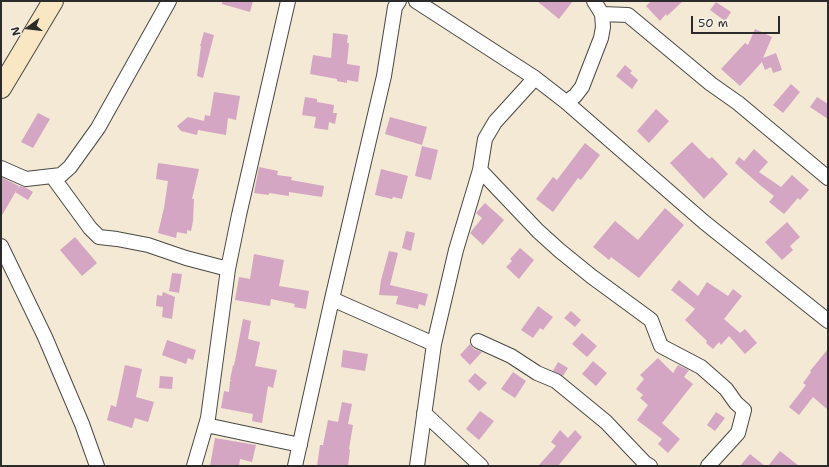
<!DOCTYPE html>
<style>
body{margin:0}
#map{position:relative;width:829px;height:467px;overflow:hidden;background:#f3e9d4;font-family:"Shantell Sans",sans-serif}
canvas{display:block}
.frame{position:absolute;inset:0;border:2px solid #2b2b2b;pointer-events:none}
.north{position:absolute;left:8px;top:8px;width:40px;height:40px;-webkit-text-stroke:3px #f7f3e8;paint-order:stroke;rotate:255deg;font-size:11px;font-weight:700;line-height:16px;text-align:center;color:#2b2b2b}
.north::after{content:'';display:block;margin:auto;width:14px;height:18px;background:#2b2b2b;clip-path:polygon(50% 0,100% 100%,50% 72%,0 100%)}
.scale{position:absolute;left:691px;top:16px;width:89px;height:18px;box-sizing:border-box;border:2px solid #2b2b2b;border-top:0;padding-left:5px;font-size:12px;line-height:14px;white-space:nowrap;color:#2b2b2b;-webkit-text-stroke:3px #f7f3e8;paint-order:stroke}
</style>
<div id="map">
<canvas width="829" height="467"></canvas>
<div class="frame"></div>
<div class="north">N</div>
<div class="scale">50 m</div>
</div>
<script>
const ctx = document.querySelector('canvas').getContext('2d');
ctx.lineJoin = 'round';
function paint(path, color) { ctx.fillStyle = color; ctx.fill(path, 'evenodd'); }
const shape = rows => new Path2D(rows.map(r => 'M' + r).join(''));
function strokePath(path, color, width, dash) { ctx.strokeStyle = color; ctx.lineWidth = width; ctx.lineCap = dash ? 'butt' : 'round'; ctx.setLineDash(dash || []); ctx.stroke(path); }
paint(shape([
 [222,1,253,1,250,12,222,4],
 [537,1,573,1,559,19],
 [651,1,683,1,667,16,666,14,660,21,646,6],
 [716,2,731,12,725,21,710,10],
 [755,29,772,37,763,58,776,53,782,70,773,73,771,67,765,70,762,62,740,86,721,69,745,43,748,45],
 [204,32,214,35,203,78,197,76,201,46,200,46],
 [333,33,348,35,347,43,349,43,347,64,360,66,358,82,347,80,347,83,337,81,337,79,310,74,313,55,331,58],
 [625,65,632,71,630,73,638,80,632,89,616,76],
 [791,84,800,92,783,113,773,105],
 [214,92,240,96,236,120,228,118,226,135,198,130,197,135,181,131,177,126,188,117,204,121,205,115,210,116],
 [305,97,317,99,317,102,334,105,333,113,337,113,335,124,329,122,328,130,314,128,316,117,302,115],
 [817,97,828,104,828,119,810,107],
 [656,109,669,121,649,143,637,131],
 [38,113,50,119,33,148,21,142],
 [390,117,427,127,422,145,385,134],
 [692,142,709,159,712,157,728,174,704,199,670,163],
 [585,143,600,155,581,180,578,178,553,212,536,199,553,177,557,180],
 [422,146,438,150,431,180,415,176],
 [754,149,768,162,759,172,781,187,792,175,809,190,800,200,798,198,784,214,769,202,774,196,761,186,735,163,739,157,744,161],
 [158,163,199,169,192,199,194,199,193,221,191,231,187,230,187,234,177,232,176,238,158,233,164,208,168,181,156,179],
 [259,167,278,171,277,175,292,177,291,180,324,186,322,197,289,192,289,196,269,193,269,195,254,193],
 [381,169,408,176,402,199,393,197,392,199,375,195],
 [1,177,19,186,1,217],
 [20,186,25,187,33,192,28,200,15,192],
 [485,203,504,220,483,245,470,233,482,218,476,213],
 [665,208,684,225,639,278,611,257,609,260,593,247,615,221,638,240],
 [787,222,800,237,790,246,793,250,782,260,765,242],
 [406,231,415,233,411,251,402,248],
 [75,237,97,263,82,276,60,250],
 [520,248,534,260,519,279,506,267,512,261,510,259],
 [389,251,398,253,390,285,428,294,425,306,419,304,418,309,396,304,398,296,379,295,381,280],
 [254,254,284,260,279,286,309,291,306,309,294,307,295,304,271,299,270,306,235,300,239,277,250,279],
 [172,273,182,274,179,293,169,291],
 [679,280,698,296,707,282,728,296,733,289,742,296,724,319,740,333,745,329,757,343,745,354,729,336,721,345,719,342,713,349,706,343,707,341,685,320,695,309,671,290],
 [163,292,175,297,172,319,162,317,163,307,156,306,157,295,162,296],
 [538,306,553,317,543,330,540,328,533,338,521,330],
 [571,311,581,320,575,327,564,318],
 [243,319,251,321,248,339,260,342,255,366,277,370,273,388,268,386,262,423,252,421,253,414,221,408,224,391,229,392,230,381,232,380,230,380,233,365,234,366],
 [582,333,597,346,587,357,572,344],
 [167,340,196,350,193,360,188,358,186,364,162,355],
 [470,344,474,349,482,352,470,365,460,355],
 [828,349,828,410,813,397,799,415,789,407,806,385,803,383,811,372,810,371],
 [343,350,368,354,365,371,341,367],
 [658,358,673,373,678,365,689,370,684,377,693,384,662,423,680,439,668,453,658,444,662,439,637,420,648,405,640,398,643,395,636,389,644,379,640,375],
 [593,361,607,373,596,386,582,374],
 [558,362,568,368,563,376,553,371],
 [125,365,142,369,136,397,154,402,148,422,135,418,132,428,107,420,111,405,116,407],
 [513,372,526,381,515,398,501,389],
 [475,373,487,383,479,391,468,381],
 [160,376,173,377,172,389,159,388],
 [342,402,352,404,348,424,353,425,349,449,350,450,348,466,317,466,320,445,323,445,328,420,338,422],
 [480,411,494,421,479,440,466,429],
 [716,412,725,418,715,431,707,425],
 [560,430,568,438,575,430,582,437,558,466,538,466,556,446,551,442],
 [215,438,256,445,252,462,240,459,239,466,210,466],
 [780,451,799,466,768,466],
 [750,454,765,466,740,466]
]), '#d4a6c3');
const street = shape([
 [288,1,239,215,228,269,208,418,206,425,300,445],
 [416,1,535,78,566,102,704,222,828,321],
 [602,14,628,15,711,84,738,103,828,178],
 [566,102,575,96,582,87,601,38,603,27,602,14,594,1],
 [1,168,26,179,61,175,70,167,98,128,169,1],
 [480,170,538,231,559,250,591,276,651,320,661,346,701,367,726,389,736,403,744,410,738,433,708,466],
 [52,176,90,228,99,237,117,239,148,245,186,258,228,269],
 [1,246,45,337,82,424,97,466],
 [332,299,434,344],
 [478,341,511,356,537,373,556,381,606,422,645,463,650,466],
 [424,413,481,466],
 [194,466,206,425],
 [295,466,332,299,384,76,395,7,399,1],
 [417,466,434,344,456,250,480,170,485,139,495,122,535,78]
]);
const secondary = shape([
 [1,88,53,1]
]);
strokePath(street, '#494844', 16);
strokePath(secondary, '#494844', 22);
strokePath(street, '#fff', 14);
strokePath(secondary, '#f9e7c3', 20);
</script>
